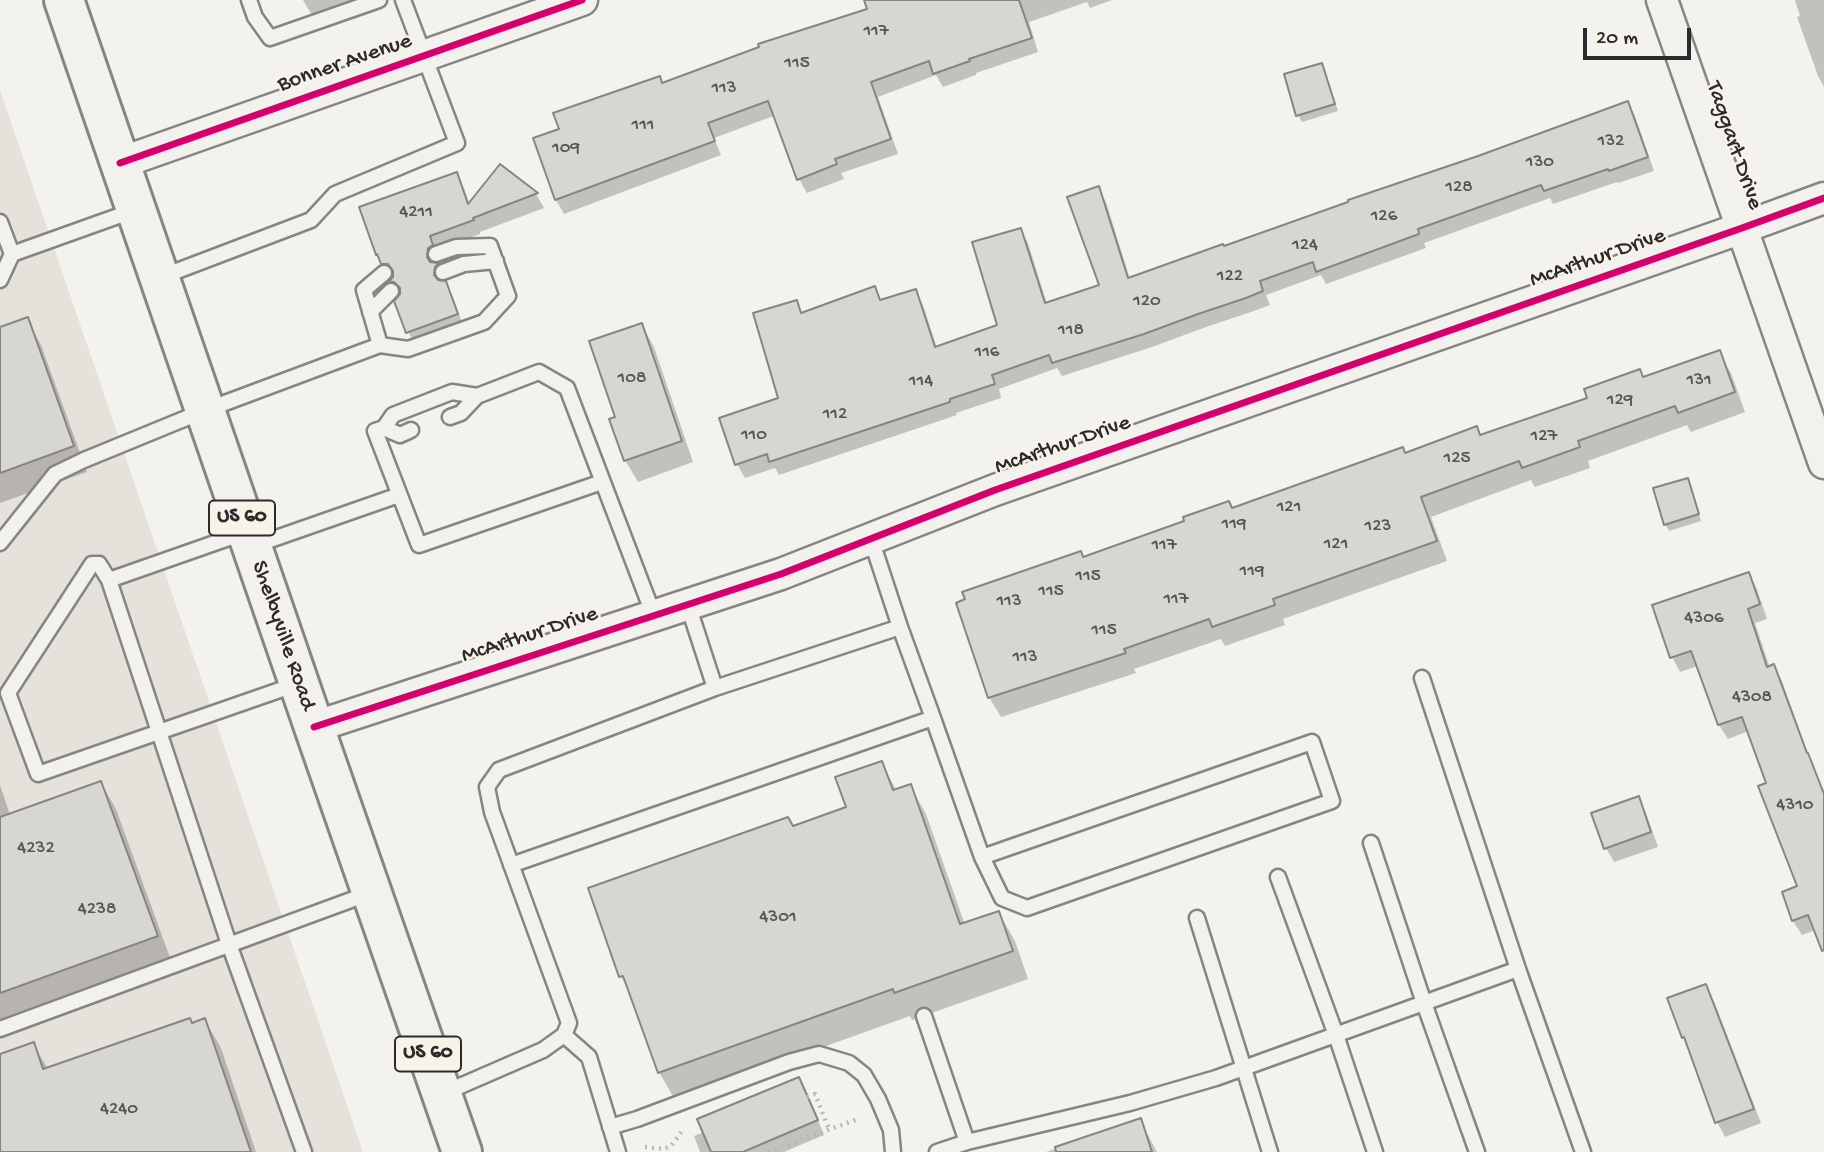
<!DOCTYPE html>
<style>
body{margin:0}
#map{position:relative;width:1824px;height:1152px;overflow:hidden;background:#f4f2ec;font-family:"Gochi Hand",sans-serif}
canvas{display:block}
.scale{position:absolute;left:1583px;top:28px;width:108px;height:32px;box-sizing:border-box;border:4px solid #2b2b2b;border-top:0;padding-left:9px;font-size:21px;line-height:24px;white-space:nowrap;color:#2b2b2b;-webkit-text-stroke:5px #f7f3e8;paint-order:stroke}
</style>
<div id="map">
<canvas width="1824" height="1152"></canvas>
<div class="scale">20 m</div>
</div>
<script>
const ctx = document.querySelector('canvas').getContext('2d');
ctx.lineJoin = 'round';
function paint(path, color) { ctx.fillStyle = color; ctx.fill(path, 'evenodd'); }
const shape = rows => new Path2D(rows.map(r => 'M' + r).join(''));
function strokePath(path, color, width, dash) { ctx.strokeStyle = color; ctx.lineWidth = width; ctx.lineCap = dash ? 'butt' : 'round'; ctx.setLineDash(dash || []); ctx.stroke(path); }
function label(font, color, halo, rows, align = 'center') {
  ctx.font = font + ' "Gochi Hand",sans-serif'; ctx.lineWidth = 5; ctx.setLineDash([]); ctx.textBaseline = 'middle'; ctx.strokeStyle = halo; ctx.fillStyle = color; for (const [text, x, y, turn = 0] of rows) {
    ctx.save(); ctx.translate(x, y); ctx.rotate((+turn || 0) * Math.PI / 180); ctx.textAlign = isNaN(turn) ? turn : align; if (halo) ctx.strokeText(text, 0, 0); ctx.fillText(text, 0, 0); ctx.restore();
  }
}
paint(shape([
 [0,90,363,1152,0,1152]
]), '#e5e2db');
paint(shape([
 [303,0,384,0,317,24],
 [883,0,1112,0,1090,8,1087,2,1029,22,1038,52,976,73,976,75,943,87,936,75,878,97,898,154,841,173,844,179,807,193,799,179,776,115,714,138,721,155,564,214,556,200,535,139,561,130,662,85,869,10],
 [1795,0,1824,0,1824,87,1818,76,1797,17,1800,16],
 [1321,65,1325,72,1338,111,1302,122,1298,115],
 [1628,103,1635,116,1654,171,1618,183,1617,182,1553,204,1550,198,1424,243,1426,248,1326,284,1321,275,1266,295,1270,305,1254,311,1206,327,1152,347,1062,376,1057,368,999,389,1001,398,956,413,957,415,779,475,775,468,745,478,737,464,780,399,796,302,803,314,874,288,882,301,915,291,923,305,937,348,999,326,1020,230,1028,243,1047,304,1102,286,1098,188,1106,202,1130,279,1223,248],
 [500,167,536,194,544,208,480,232,480,234,436,250,440,260,434,264,438,265,446,278,444,281,453,297,464,328,416,346,408,332,401,295,398,295,391,282,394,278,391,278,377,254,456,175,464,188,470,205],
 [27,319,41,345,87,472,0,503,0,329],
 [642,325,654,347,693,462,638,482,625,460,617,418],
 [1719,353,1731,373,1745,412,1691,432,1687,425,1588,461,1590,468,1535,487,1531,480,1431,517,1447,561,1283,619,1285,625,1225,646,1221,639,1134,669,1136,673,1001,717,989,697,1083,558,1405,455,1477,428,1481,436],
 [1687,480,1691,487,1701,521,1669,531,1665,524],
 [1749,574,1757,589,1767,619,1755,623,1770,668,1774,666,1782,681,1811,762,1824,791,1824,951,1816,930,1802,935,1793,921,1784,893,1799,887,1768,784,1749,731,1728,739,1719,725,1698,666,1680,672,1672,657],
 [881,763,897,791,910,786,926,814,965,925,999,913,1015,941,1028,979,912,1020,910,1016,675,1100,659,1072,631,994,621,976,792,828,849,808],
 [101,783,116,809,172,963,0,1025,0,785,10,815],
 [1638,798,1646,813,1658,847,1614,862,1606,848],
 [1705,986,1714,1001,1761,1123,1725,1137,1717,1122,1689,1048,1683,1037],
 [205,1020,221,1048,256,1152,0,1152,0,1056,33,1044,48,1069],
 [798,1079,807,1093,824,1135,784,1152,700,1152,694,1136,704,1132],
 [1140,1120,1157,1152,1046,1152]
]), '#0003');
const building = shape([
 [864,0,1019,0,1032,38,969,59,970,61,933,74,929,61,871,82,891,139,835,159,837,164,797,180,768,101,708,123,715,141,555,200,533,138,559,129,553,113,660,76,662,83,759,47,758,44,867,9,864,0],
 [1322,63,1335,104,1296,116,1284,74,1322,63],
 [1628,101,1648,157,1609,171,1608,169,1544,191,1541,185,1418,229,1419,234,1316,272,1313,262,1260,281,1263,291,1246,298,1198,314,1144,334,1052,363,1049,355,992,375,995,384,950,399,950,402,769,462,767,454,735,465,719,418,778,398,753,313,797,300,801,313,875,286,880,300,916,289,935,347,997,325,972,242,1021,228,1045,303,1099,285,1067,197,1099,186,1128,278,1223,244,1224,246,1348,202,1348,200,1478,156,1628,101],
 [500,164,538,193,473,218,474,220,430,236,433,245,428,248,427,257,430,262,439,263,435,267,434,275,438,280,446,281,458,314,406,333,394,301,400,294,400,288,394,282,389,282,393,277,393,271,388,264,381,264,377,254,376,255,359,207,457,172,468,204,500,164],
 [28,317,74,446,0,473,0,327,28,317],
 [642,323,682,441,624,461,609,419,615,417,589,341,642,323],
 [1720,350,1735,392,1678,413,1675,406,1578,441,1580,447,1522,468,1519,461,1421,497,1437,541,1273,599,1275,605,1212,627,1209,619,1124,649,1126,653,988,698,956,603,965,599,962,592,1081,551,1083,557,1184,521,1183,517,1229,501,1232,508,1403,447,1405,453,1477,426,1480,435,1587,398,1584,389,1640,369,1643,377,1720,350],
 [1688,478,1699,514,1664,525,1653,488,1688,478],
 [1749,572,1760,604,1748,609,1767,667,1774,664,1807,753,1808,753,1824,794,1824,950,1822,951,1808,915,1792,921,1782,892,1797,886,1758,786,1766,783,1742,717,1718,725,1691,651,1670,658,1652,605,1749,572],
 [882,761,893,790,911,784,960,924,999,911,1013,951,894,993,893,989,658,1073,623,976,619,977,588,888,788,817,793,826,846,807,835,777,882,761],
 [101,781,158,936,0,993,0,817,101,781],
 [1639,796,1651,832,1604,849,1591,813,1639,796],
 [1706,984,1754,1109,1715,1123,1684,1037,1682,1038,1667,998,1706,984],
 [190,1018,192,1023,205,1018,251,1152,0,1152,0,1054,34,1042,43,1069,190,1018],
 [799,1077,818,1120,743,1152,711,1152,697,1119,799,1077],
 [1141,1118,1152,1152,1056,1152,1055,1147,1141,1118]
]);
paint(building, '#d7d6d2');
strokePath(building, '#858582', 2);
const lane = shape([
 [249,0,255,17,270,38,379,0],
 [0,222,12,254,135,210],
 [443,272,464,264,496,261],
 [384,273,364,290,380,345,408,349,484,322,508,296,490,246,456,247,436,254],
 [161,277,311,220,335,194,457,143,403,0],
 [0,280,12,254],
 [370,312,391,291],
 [477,396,452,392,393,415,384,428,375,431,419,545,602,482],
 [450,417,461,413,477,396,539,372,567,388,654,616],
 [384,428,400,435,411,430],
 [246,532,109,580,229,944,304,1152],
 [0,543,55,474,84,460,206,410,380,345],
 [253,546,399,495],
 [109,580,99,564,92,564,8,693,38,774,297,684],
 [688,605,715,688],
 [1422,678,1518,969],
 [933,718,982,857,1002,898,1027,908,1332,801,1312,742,982,857],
 [1371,843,1424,1003,1477,1152],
 [511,865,933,718,900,627,871,539],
 [1278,877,1336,1035,1375,1152],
 [1197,918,1270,1152],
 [924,1016,967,1142],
 [0,1029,370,893],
 [564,1035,589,1057,618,1152],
 [444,1093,543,1050,564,1035,569,1023,492,812,487,787,499,770,715,688,900,627],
 [610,1127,637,1119,789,1062,819,1054,849,1063,864,1075,878,1099,891,1130,893,1152],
 [937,1152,967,1142,1130,1103,1216,1078,1518,969,1583,1152]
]);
const street = shape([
 [1662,0,1824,463],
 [120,163,582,0],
 [314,727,781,574,995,490,1742,228,1824,198]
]);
const primary = shape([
 [64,0,314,727,462,1152]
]);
strokePath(lane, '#858582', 19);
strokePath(street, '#858582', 35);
strokePath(primary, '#858582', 44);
strokePath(shape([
 [807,1097,815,1094,829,1129],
 [645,1147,663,1149,671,1146,683,1130],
 [768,1152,858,1119]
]), '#b8b7b5', 4.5, [2, 5]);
strokePath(lane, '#f2f1ed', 14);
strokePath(street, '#f2f1ed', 30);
strokePath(primary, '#f2f1ed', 38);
strokePath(shape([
 [120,163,582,0],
 [314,727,781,574,995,490,1742,228,1824,198]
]), '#d6006c', 7);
label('19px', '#565655', null, [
 ["117",876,32],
 ["115",797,64],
 ["113",724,89],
 ["111",643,126],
 ["132",1611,142],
 ["109",566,149],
 ["130",1540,163],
 ["128",1459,188],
 ["4211",416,213],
 ["126",1384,217],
 ["124",1305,246],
 ["122",1230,277],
 ["120",1147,302],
 ["118",1071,331],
 ["116",987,353],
 ["108",632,379],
 ["131",1699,381],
 ["114",921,382],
 ["129",1620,401],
 ["112",835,415],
 ["110",754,436],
 ["127",1544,437],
 ["125",1457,459],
 ["121",1289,508],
 ["119",1234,525],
 ["123",1378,527],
 ["121",1336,545],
 ["117",1164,546],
 ["119",1252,572],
 ["115",1088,577],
 ["115",1051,592],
 ["117",1176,600],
 ["113",1009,602],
 ["4306",1704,619],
 ["115",1104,631],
 ["113",1025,658],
 ["4308",1752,698],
 ["4310",1795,806],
 ["4232",36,849],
 ["4238",97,910],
 ["4301",778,918],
 ["4240",119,1110]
]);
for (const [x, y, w] of [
 [242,518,66],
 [428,1054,66]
]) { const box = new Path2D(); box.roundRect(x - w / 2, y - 17.5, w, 35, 5); ctx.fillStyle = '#f7f3e8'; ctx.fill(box); strokePath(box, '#2b2b2b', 2); }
label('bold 21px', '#2b2b2b', null, [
 ["US 60",242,518],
 ["US 60",428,1054]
]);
label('23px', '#2b2b2b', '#f7f3e8', [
 ["Bonner Avenue",345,64,-19],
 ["Taggart Drive",1733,146,71],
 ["McArthur Drive",1598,259,-19],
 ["McArthur Drive",1063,446,-19],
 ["Shelbyville Road",282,636,71],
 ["McArthur Drive",530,636,-18]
]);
</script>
